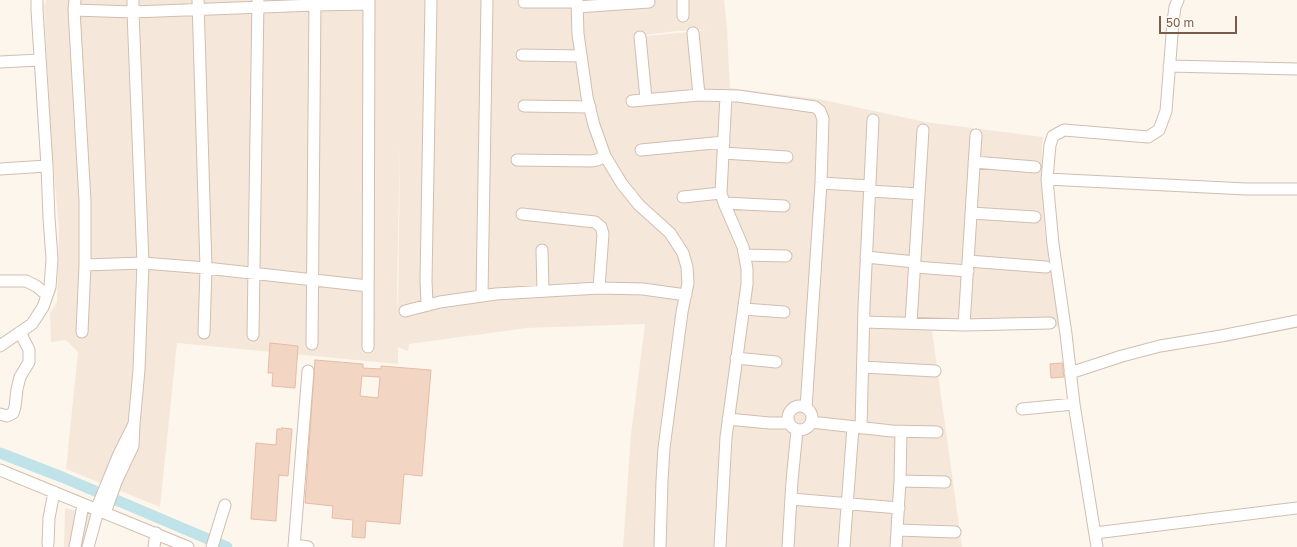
<!DOCTYPE html>
<style>
body{margin:0}
#map{position:relative;width:1297px;height:547px;overflow:hidden;background:#fdf6ec;font-family:"Golos Text",sans-serif}
canvas{display:block}
.scale{position:absolute;left:1159px;top:16px;width:78px;height:18px;box-sizing:border-box;border:2px solid #7a5c4d;border-top:0;padding-left:5px;font-size:12px;line-height:14px;white-space:nowrap;color:#7a5c4d;-webkit-text-stroke:3px #fffaf3;paint-order:stroke}
</style>
<div id="map">
<canvas width="1297" height="547"></canvas>
<div class="scale">50 m</div>
</div>
<script>
const ctx = document.querySelector('canvas').getContext('2d');
ctx.lineJoin = 'round';
function paint(path, color) { ctx.fillStyle = color; ctx.fill(path, 'evenodd'); }
const shape = rows => new Path2D(rows.map(r => 'M' + r).join(''));
function strokePath(path, color, width, dash) { ctx.strokeStyle = color; ctx.lineWidth = width; ctx.lineCap = dash ? 'butt' : 'round'; ctx.setLineDash(dash || []); ctx.stroke(path); }
paint(shape([
 [46,0,724,0,727,29,730,88,819,99,925,122,1043,137,1042,146,1044,225,1059,327,932,331,962,547,623,547,631,434,645,324,527,328,409,344,408,351,398,347,398,364,177,343,160,507,66,469,78,352,66,340,51,342,50,313,57,302,59,228,51,142,44,6],
 [709,30,636,37,636,36,677,31],
 [400,138,398,317,397,290],
 [65,508,102,518,91,547,64,547]
]), '#f5e8da');
strokePath(shape([
 [0,453,62,477,227,547]
]), '#bfe3e8', 11);
const building = shape([
 [270,343,298,346,295,388,272,386,273,373,268,373,270,343],
 [315,360,363,364,363,368,381,369,381,366,431,370,422,476,404,474,400,524,366,521,365,538,352,537,353,520,332,518,333,506,305,503,315,360],
 [362,376,380,377,378,398,360,396,362,376],
 [1062,363,1064,377,1051,378,1050,364,1062,363],
 [282,428,292,429,288,476,279,475,276,521,251,519,256,443,276,445,277,429,282,429,282,428]
]);
paint(building, '#f3d5c3');
strokePath(building, '#e6bba3', 1);
const minor = shape([
 [75,0,74,10,85,201,85,265,82,332],
 [133,0,133,12,143,263,139,370,134,424],
 [198,0,206,268,204,333],
 [577,0,578,34,587,97,594,125,605,156,622,184,639,205,670,233,683,253,687,267,688,283,682,312,664,448,662,481,660,547],
 [524,2,577,2],
 [577,7,649,2],
 [74,10,133,12,315,5,369,4],
 [683,16,683,0],
 [693,33,699,95],
 [640,37,646,99],
 [522,55,581,56],
 [0,62,39,60],
 [1169,66,1297,69],
 [632,101,699,95,738,96,815,107,820,111,823,119,821,183,806,408],
 [524,106,590,107],
 [641,150,724,142],
 [723,153,787,157],
 [517,160,591,161,597,160,605,156],
 [974,162,1035,167],
 [0,169,47,166],
 [1047,179,1246,189,1297,189],
 [821,183,870,186],
 [870,191,919,194],
 [683,197,721,193],
 [724,203,784,206],
 [971,213,1035,217],
 [522,214,595,222,601,227,603,234,599,288],
 [542,250,543,291],
 [745,255,786,256],
 [866,257,915,262],
 [968,261,1046,267],
 [85,265,143,263,206,268,368,286],
 [915,267,968,271],
 [0,281,26,281,36,286,47,295],
 [482,295,487,0],
 [427,304,426,281,431,0],
 [744,309,784,312],
 [405,311,440,302,496,294,599,288,643,289,686,295],
 [864,322,964,325,1050,323],
 [911,323,923,130],
 [964,325,976,135],
 [253,335,258,0],
 [312,344,315,0],
 [0,346,32,324,43,307,50,287,52,259,49,218,47,166,37,10,37,0],
 [368,347,369,0],
 [736,358,776,362],
 [863,367,935,371],
 [1070,373,1122,356,1160,346,1221,336,1297,321],
 '788 418a12 12 0 1 1 24 0a12 12 0 1 1-24 0Z',
 [1022,409,1074,404],
 [0,414,7,416,13,413,15,407,17,389,20,377,29,362,29,350,20,332],
 [728,419,769,423,789,423],
 [811,422,892,431,937,432],
 [861,428,864,307,873,120],
 [0,470,188,547],
 [900,481,945,482],
 [791,499,899,508],
 [96,510,119,454,134,424,133,446,116,482,105,513],
 [897,530,955,532],
 [1095,533,1297,508],
 [48,544,49,518,54,492],
 [294,545,308,547],
 [75,547,83,505],
 [88,547,98,511],
 [154,547,156,533],
 [212,547,225,505],
 [294,547,308,371],
 [720,547,726,437,747,284,747,269,743,247,724,203,721,193,726,96],
 [788,547,792,481,797,430],
 [844,547,853,427],
 [896,547,900,481,901,431],
 [1097,547,1074,404,1066,334,1053,244,1047,179,1050,145,1053,136,1064,130,1148,137,1159,130,1166,111,1173,22,1175,7,1178,0]
]);
strokePath(minor, '#d1beb0', 13);
strokePath(minor, '#fff', 11);
</script>
